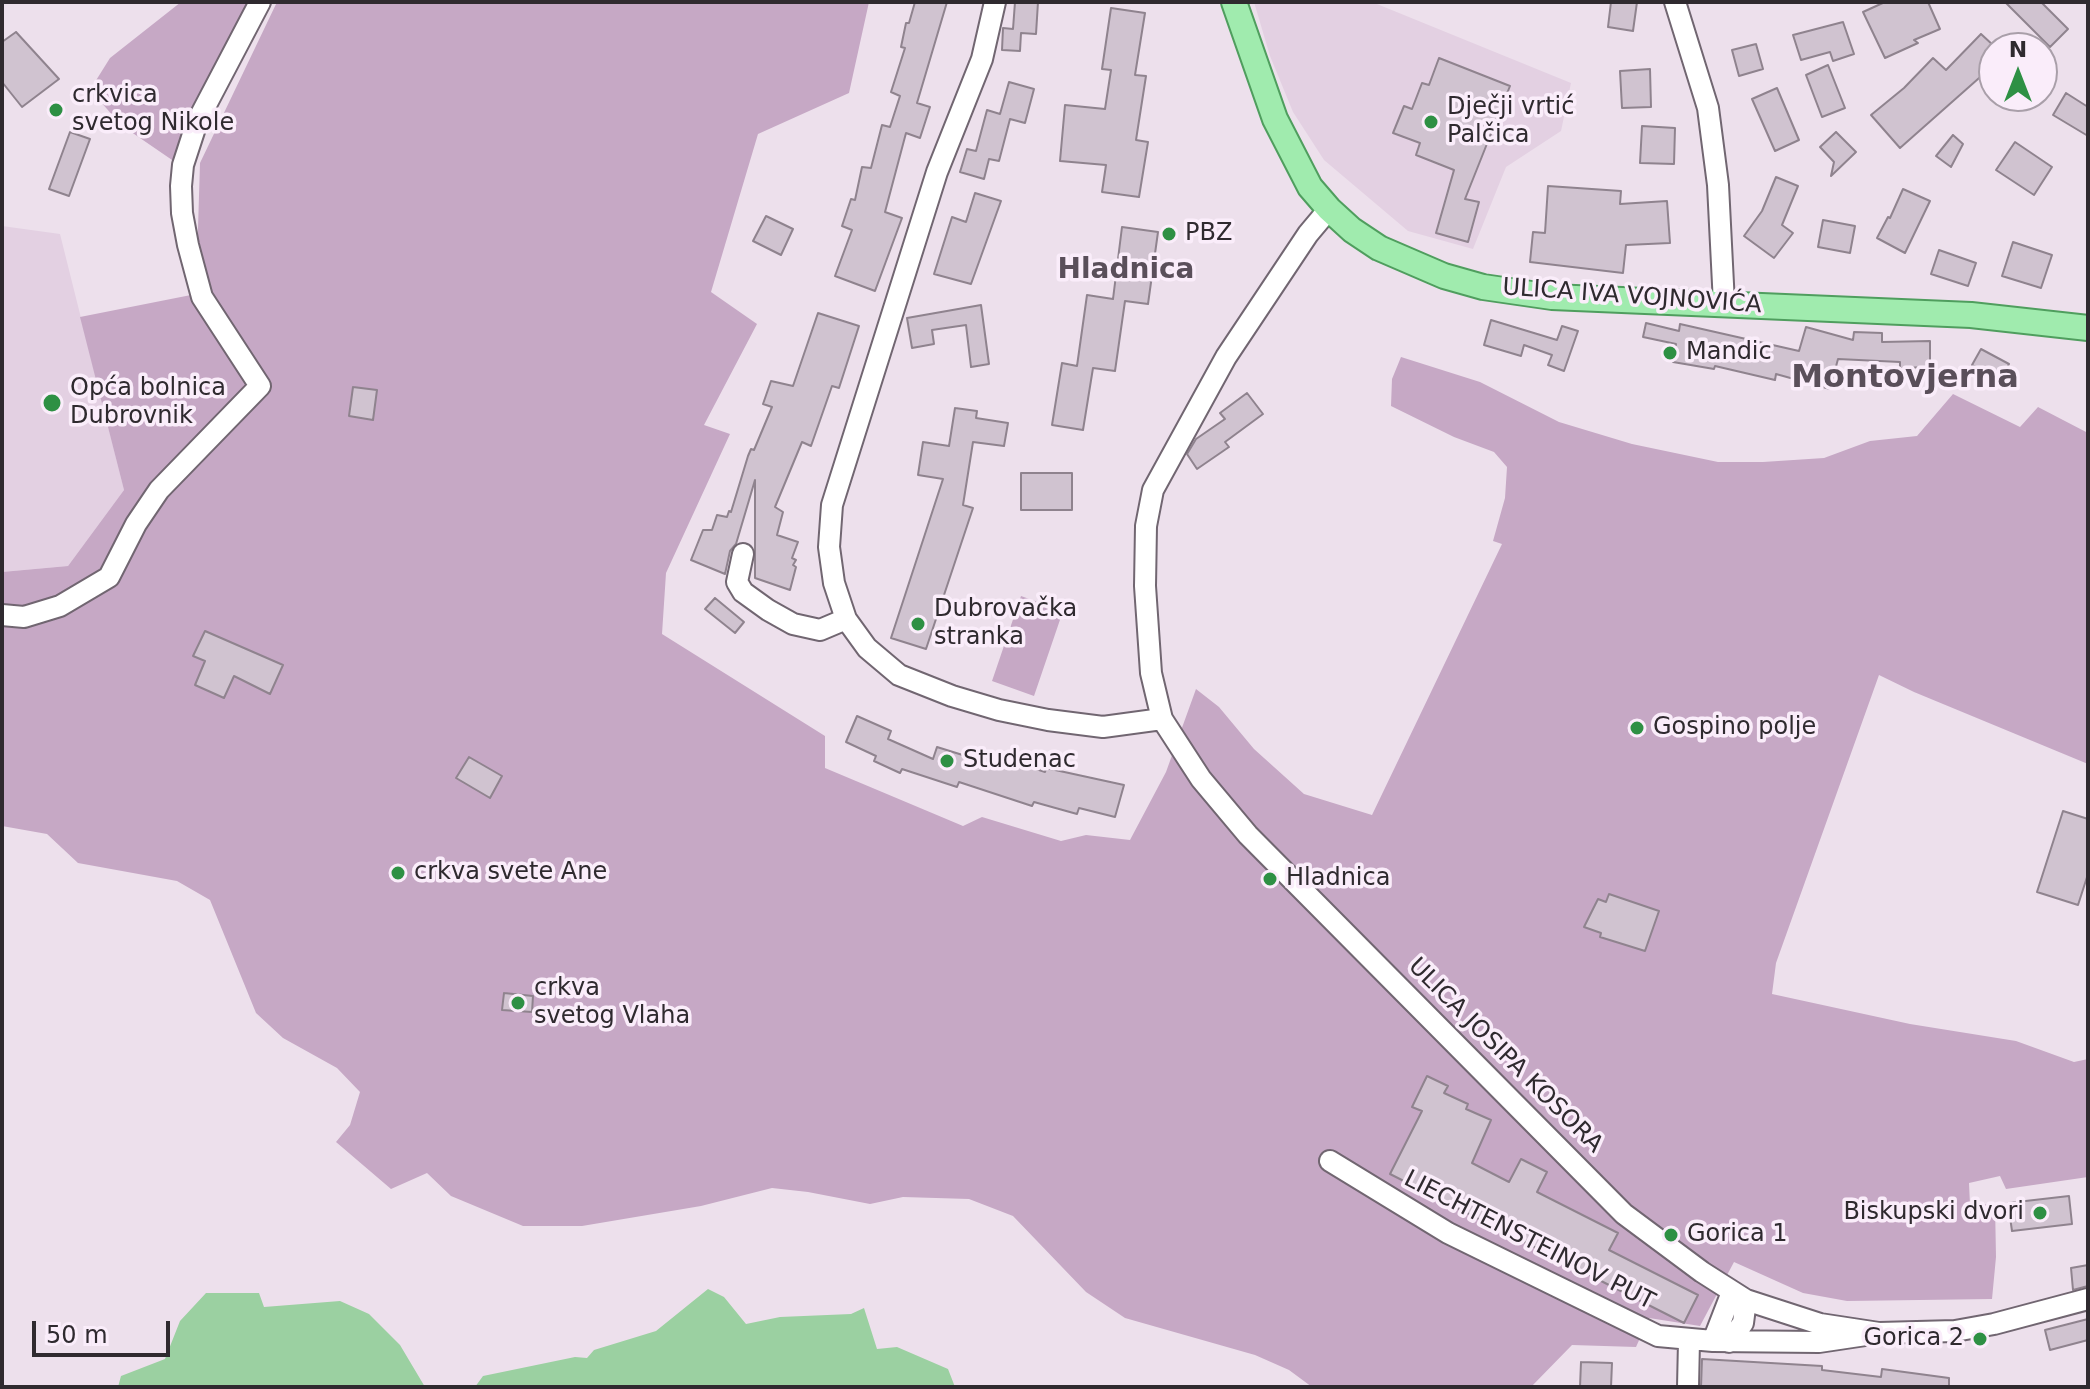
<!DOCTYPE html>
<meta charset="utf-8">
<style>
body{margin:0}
#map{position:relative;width:2090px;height:1389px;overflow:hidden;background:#ede0ec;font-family:"DejaVu Sans",sans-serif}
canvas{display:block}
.frame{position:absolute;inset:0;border:4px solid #2f2a2f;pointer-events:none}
.north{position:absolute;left:1978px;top:32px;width:80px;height:80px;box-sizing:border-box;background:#faedfa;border:2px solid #a99fa9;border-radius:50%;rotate:0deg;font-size:22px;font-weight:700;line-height:32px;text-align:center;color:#2f2a2f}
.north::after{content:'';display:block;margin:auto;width:28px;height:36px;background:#2e9044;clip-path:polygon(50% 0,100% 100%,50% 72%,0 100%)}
.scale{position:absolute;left:32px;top:1321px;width:138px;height:36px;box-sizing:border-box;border:4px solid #2f2a2f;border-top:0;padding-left:10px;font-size:24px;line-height:28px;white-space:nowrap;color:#2f2a2f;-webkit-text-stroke:6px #faedfa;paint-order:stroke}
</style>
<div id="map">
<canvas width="2090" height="1389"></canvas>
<div class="frame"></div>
<div class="north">N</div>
<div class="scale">50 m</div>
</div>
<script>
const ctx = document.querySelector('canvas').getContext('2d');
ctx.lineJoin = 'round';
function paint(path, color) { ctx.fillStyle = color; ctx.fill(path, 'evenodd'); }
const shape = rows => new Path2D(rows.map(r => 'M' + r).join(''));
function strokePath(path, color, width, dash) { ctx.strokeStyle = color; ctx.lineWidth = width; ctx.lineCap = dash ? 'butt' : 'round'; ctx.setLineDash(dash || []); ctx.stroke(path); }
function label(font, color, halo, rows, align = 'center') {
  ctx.font = font + ' "DejaVu Sans",sans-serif'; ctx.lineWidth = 7; ctx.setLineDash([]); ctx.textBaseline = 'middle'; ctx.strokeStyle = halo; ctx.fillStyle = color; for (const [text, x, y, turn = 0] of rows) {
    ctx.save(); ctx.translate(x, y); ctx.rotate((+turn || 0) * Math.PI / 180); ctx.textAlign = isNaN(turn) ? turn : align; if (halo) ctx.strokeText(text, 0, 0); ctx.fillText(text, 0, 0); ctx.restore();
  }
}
paint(shape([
 [1254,2,1372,2,1571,83,1561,131,1506,167,1473,249,1408,231,1324,160,1293,112,1270,56],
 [2,226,60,234,124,490,68,566,2,572]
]), '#e3d0e2');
paint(shape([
 [181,2,248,2,175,162,121,125,100,101,95,82,110,58],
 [277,2,869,2,849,93,758,134,711,292,757,324,704,425,730,434,666,573,662,634,825,736,825,768,963,826,982,817,1061,841,1086,835,1130,840,1166,772,1196,689,1219,707,1254,749,1304,794,1372,815,1502,544,1493,541,1505,498,1507,467,1494,452,1454,437,1391,406,1392,379,1401,357,1480,382,1559,422,1632,444,1718,462,1763,462,1824,458,1870,441,1917,436,1953,394,2020,427,2038,407,2088,433,2088,764,1914,692,1879,675,1776,963,1772,994,1910,1024,2016,1041,2074,1062,2088,1059,2088,1177,2006,1189,2000,1176,1969,1183,1970,1205,1995,1204,1996,1257,1992,1299,1847,1301,1803,1293,1734,1262,1700,1326,1649,1318,1636,1347,1572,1345,1531,1387,1312,1387,1289,1370,1255,1355,1125,1318,1086,1292,1013,1216,969,1199,903,1197,870,1204,808,1192,772,1188,701,1206,582,1226,523,1226,451,1196,427,1173,391,1189,336,1142,350,1125,360,1092,337,1068,283,1038,256,1013,210,900,177,881,78,863,47,834,2,826,2,572,68,566,124,490,80,317,196,294,200,163],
 [1021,596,1063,611,1034,696,992,681]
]), '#c6a8c5');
paint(shape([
 [708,1289,724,1297,746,1324,780,1317,851,1314,864,1308,877,1349,897,1347,948,1369,955,1387,475,1387,483,1376,575,1357,587,1358,594,1350,656,1331],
 [206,1293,259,1293,264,1307,340,1301,369,1314,400,1345,425,1387,118,1387,121,1376,165,1359,180,1321]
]), '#9bd0a1');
const building = shape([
 [915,2,947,2,917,103,930,107,920,138,906,133,885,212,902,218,875,291,835,276,852,230,842,226,851,199,855,200,862,167,871,168,882,125,890,127,900,96,891,92,905,48,901,47,906,23,909,23,915,2],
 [1015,2,1038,2,1036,34,1021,33,1020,51,1002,50,1003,28,1013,29,1015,2],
 [1611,2,1637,2,1633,31,1608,27,1611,2],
 [1885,2,1928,2,1940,29,1914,40,1918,43,1885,58,1863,12,1885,2],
 [2005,2,2041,2,2068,29,2050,47,2005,2],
 [1111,8,1145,13,1135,75,1146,76,1136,140,1148,142,1139,197,1102,192,1106,165,1060,161,1065,105,1105,109,1111,70,1102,69,1111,8],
 [1843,22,1854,54,1833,61,1830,52,1801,60,1793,35,1843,22],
 [16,32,59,79,22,107,2,82,2,42,16,32],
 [1981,34,1994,46,1994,78,1987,71,1900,148,1871,115,1904,88,1933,58,1946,70,1981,34],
 [1756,44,1763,69,1739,76,1732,50,1756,44],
 [1439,58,1510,86,1465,199,1479,202,1468,242,1436,233,1454,170,1416,155,1420,143,1393,133,1404,106,1412,109,1422,83,1429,85,1439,58],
 [1828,65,1845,108,1822,117,1806,75,1828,65],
 [1650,69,1651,107,1622,108,1620,71,1650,69],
 [1009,82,1034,89,1025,123,1010,119,999,161,989,159,984,179,960,172,967,149,976,151,987,110,1000,114,1009,82],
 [1777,88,1799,140,1775,151,1752,99,1777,88],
 [2066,93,2088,107,2088,136,2053,115,2066,93],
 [1642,126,1675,128,1674,164,1640,163,1642,126],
 [70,132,90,139,69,196,49,189,70,132],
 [1836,132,1856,152,1831,176,1834,162,1820,147,1836,132],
 [1953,135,1963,144,1951,167,1936,156,1953,135],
 [2015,142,2052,167,2034,195,1996,170,2015,142],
 [1776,177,1798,186,1782,225,1793,233,1774,258,1744,236,1762,211,1776,177],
 [1548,186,1621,191,1620,204,1667,201,1670,243,1626,245,1623,273,1530,262,1533,232,1545,233,1548,186],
 [1903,189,1930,201,1905,253,1877,238,1888,217,1890,218,1903,189],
 [975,193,1001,201,971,284,934,274,952,217,966,222,975,193],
 [766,216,793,229,781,255,753,241,766,216],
 [1823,220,1855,226,1850,253,1818,247,1823,220],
 [1122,227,1158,232,1148,304,1125,301,1115,371,1093,368,1083,430,1052,425,1062,363,1077,366,1087,295,1113,299,1122,227],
 [2013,242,2052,255,2041,288,2002,276,2013,242],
 [1939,250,1976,263,1968,286,1931,274,1939,250],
 [981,305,989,364,971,367,966,325,932,330,934,344,912,348,907,318,981,305],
 [818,313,859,326,839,388,832,386,811,446,802,442,775,507,783,512,777,535,798,542,792,558,796,560,793,565,796,567,790,590,755,578,755,480,736,544,730,551,725,574,691,560,703,530,712,530,717,515,727,517,729,511,731,512,748,456,751,449,754,450,772,407,763,404,771,381,793,386,818,313],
 [1491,320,1557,340,1562,326,1578,331,1564,371,1548,365,1552,355,1524,345,1521,356,1484,345,1491,320],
 [1646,323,1679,331,1680,324,1799,351,1806,327,1853,340,1854,332,1882,333,1882,342,1930,341,1930,367,1900,368,1900,362,1838,359,1830,389,1776,374,1775,380,1715,366,1714,369,1673,362,1676,344,1643,337,1646,323],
 [1981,349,2009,364,2000,380,1972,365,1981,349],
 [353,387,377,390,373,420,349,416,353,387],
 [1247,393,1263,414,1225,442,1229,447,1197,469,1187,454,1196,439,1225,419,1220,413,1247,393],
 [955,408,977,411,976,418,1008,423,1004,446,973,442,963,505,973,508,926,649,891,638,943,479,918,475,923,442,949,446,955,408],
 [1021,473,1072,473,1072,510,1021,510,1021,473],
 [715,598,744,622,735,633,705,609,715,598],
 [205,631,283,665,270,694,234,676,224,698,195,685,205,661,193,656,205,631],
 [857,716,891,731,888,739,933,759,937,747,969,757,970,752,1011,765,1012,761,1045,772,1046,768,1124,785,1115,817,1079,808,1077,814,1034,802,1032,806,959,782,957,787,902,769,900,773,874,761,876,756,846,742,857,716],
 [469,757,502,776,490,798,456,778,469,757],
 [2063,811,2088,819,2088,874,2078,905,2037,892,2063,811],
 [1609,894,1659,911,1645,951,1600,937,1601,933,1584,927,1598,899,1606,902,1609,894],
 [504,993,533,996,532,1012,502,1010,504,993],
 [1427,1076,1448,1086,1444,1093,1468,1104,1466,1109,1491,1120,1472,1163,1509,1182,1521,1159,1547,1172,1537,1192,1618,1233,1609,1250,1698,1295,1684,1323,1390,1174,1422,1111,1412,1107,1427,1076],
 [2069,1196,2072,1224,2012,1231,2008,1203,2069,1196],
 [2088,1265,2088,1286,2073,1290,2071,1268,2088,1265],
 [2088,1319,2088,1340,2050,1350,2045,1330,2088,1319],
 [1702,1359,1822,1366,1822,1370,1881,1377,1882,1369,1949,1378,1949,1387,1701,1387,1702,1359],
 [1581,1362,1612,1363,1611,1387,1580,1387,1581,1362]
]);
paint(building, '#d0c3d0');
strokePath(building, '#8f838e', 2);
const minor = shape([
 [995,2,982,59,937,172,832,505,829,547,834,583,846,619,867,648,899,675,952,696,999,710,1048,720,1103,727,1162,719],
 [1675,2,1708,108,1718,185,1724,304],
 [1329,209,1308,234,1226,357,1153,490,1146,526,1145,586,1151,673,1162,719,1201,779,1248,835,1624,1214,1702,1272,1746,1300,1820,1324,1879,1333],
 [743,554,737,582,743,592,768,610,793,624,820,630,846,619],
 [2,615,24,617,60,606,109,577,136,524,159,490,260,386,202,297,188,245,182,213,181,186,183,165,197,122,260,2],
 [1330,1161,1448,1233,1658,1336,1713,1341,1819,1342,1879,1333,1955,1331,1994,1324,2088,1299],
 [1713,1341,1732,1292],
 [1729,1342,1743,1323,1746,1300],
 [1688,1387,1689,1341]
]);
const major = shape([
 [1234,2,1275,119,1310,187,1329,209,1352,230,1379,248,1444,276,1483,287,1552,297,1971,315,2088,328]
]);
strokePath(minor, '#716671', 24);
strokePath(major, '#4f9e5e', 28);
strokePath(minor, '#fff', 20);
strokePath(major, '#a0ebae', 24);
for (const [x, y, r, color] of [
 [56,110,8,"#2e9044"],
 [1431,122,8,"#2e9044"],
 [1169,234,8,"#2e9044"],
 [1670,353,8,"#2e9044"],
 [52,403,10,"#2e9044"],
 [918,624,8,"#2e9044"],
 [1637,728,8,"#2e9044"],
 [947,761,8,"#2e9044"],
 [398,873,8,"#2e9044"],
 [1270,879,8,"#2e9044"],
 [518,1003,8,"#2e9044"],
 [2040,1213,8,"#2e9044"],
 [1671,1235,8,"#2e9044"],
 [1980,1339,8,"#2e9044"]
]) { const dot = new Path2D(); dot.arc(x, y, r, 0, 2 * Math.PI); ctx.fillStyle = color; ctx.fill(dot); strokePath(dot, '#faedfa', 3); }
label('24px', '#2f2a2f', '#faedfa', [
 ["crkvica",72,96],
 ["svetog Nikole",72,124],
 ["Dječji vrtić",1447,108],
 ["Palčica",1447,136],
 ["PBZ",1185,234],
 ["Mandic",1686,353],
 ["Opća bolnica",70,389],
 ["Dubrovnik",70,417],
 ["Dubrovačka",934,610],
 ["stranka",934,638],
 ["Gospino polje",1653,728],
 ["Studenac",963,761],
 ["crkva svete Ane",414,873],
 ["Hladnica",1286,879],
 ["crkva",534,989],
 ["svetog Vlaha",534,1017],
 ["Biskupski dvori",2024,1213,"right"],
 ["Gorica 1",1687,1235],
 ["Gorica 2",1964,1339,"right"]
], 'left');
label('24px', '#2f2a2f', '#faedfa', [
 ["ULICA IVA VOJNOVIĆA",1632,297,4],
 ["ULICA JOSIPA KOSORA",1505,1056,45],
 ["LIECHTENSTEINOV PUT",1529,1241,27]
]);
label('bold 28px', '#5a4f5a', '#faedfa', [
 ["Hladnica",1126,271]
]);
label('bold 32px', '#5a4f5a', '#faedfa', [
 ["Montovjerna",1905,379]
]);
</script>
